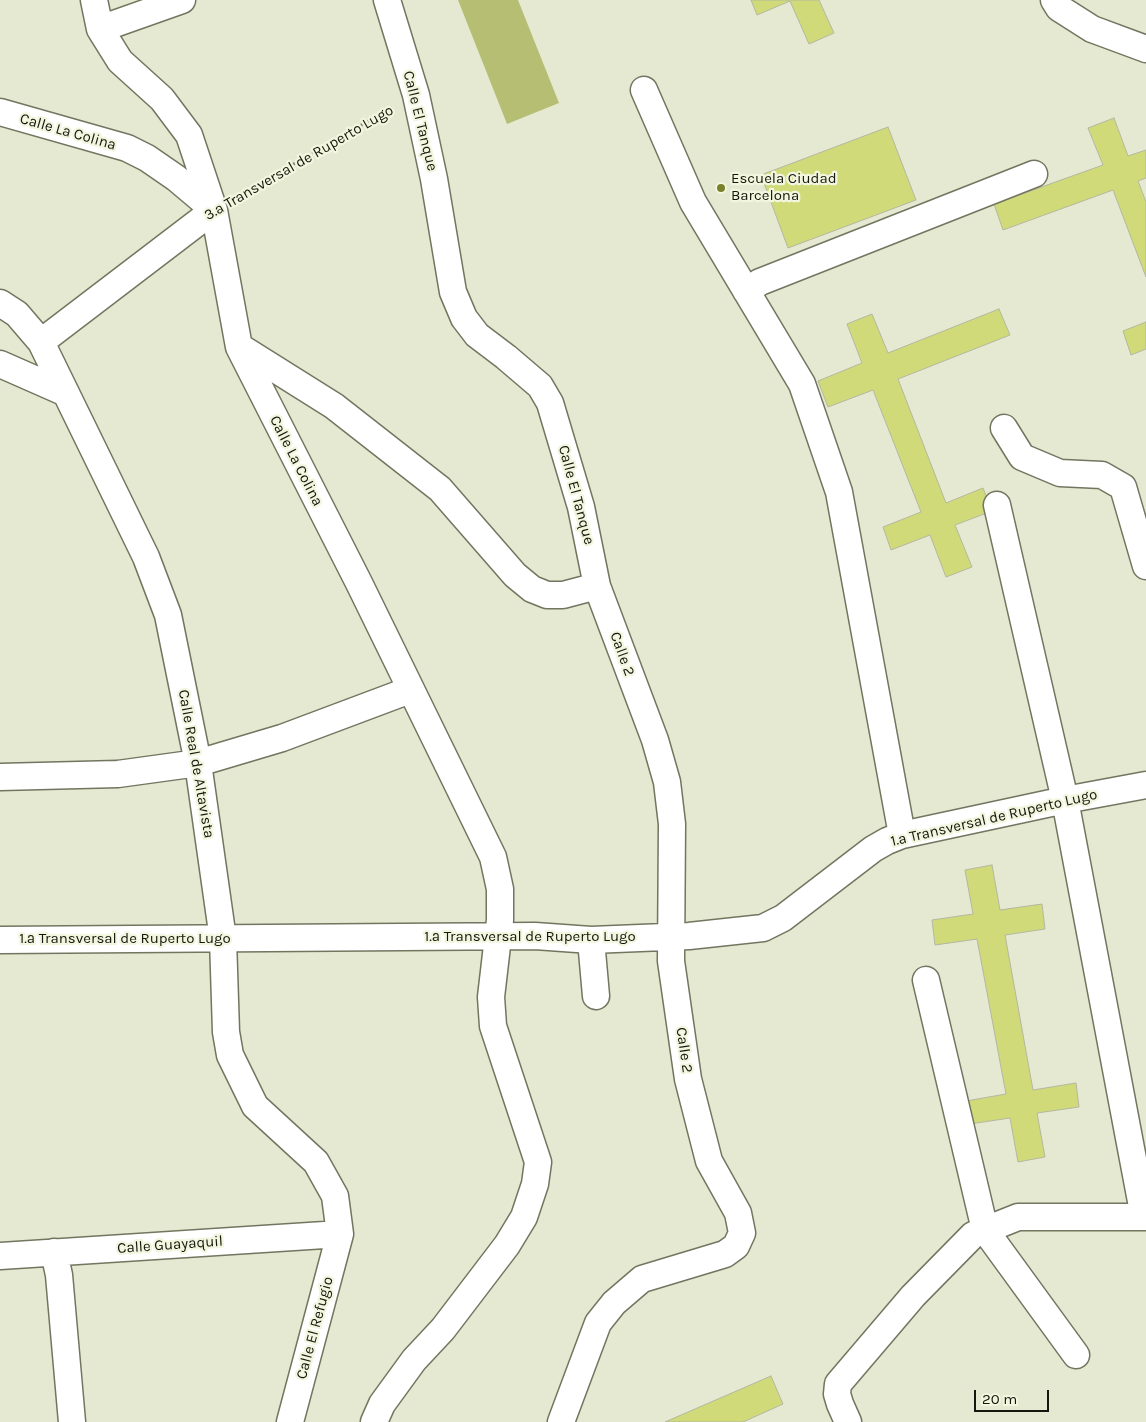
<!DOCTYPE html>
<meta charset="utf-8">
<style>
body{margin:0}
#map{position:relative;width:1146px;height:1422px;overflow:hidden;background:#e5e9d1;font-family:Karla,sans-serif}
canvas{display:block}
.scale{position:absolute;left:974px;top:1390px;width:75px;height:22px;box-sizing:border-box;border:2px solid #15160d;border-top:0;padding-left:6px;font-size:15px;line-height:18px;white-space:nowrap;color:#15160d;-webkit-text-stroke:4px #f2f6de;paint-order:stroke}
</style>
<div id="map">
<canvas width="1146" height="1422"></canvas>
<div class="scale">20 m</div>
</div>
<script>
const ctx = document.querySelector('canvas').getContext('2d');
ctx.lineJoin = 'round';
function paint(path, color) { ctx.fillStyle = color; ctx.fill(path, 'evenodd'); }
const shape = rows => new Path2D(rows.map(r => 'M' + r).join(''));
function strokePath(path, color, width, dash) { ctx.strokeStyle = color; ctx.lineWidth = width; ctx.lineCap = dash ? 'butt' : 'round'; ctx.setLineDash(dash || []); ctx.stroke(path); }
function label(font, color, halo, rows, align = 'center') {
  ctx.font = font + ' Karla,sans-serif'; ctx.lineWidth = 4.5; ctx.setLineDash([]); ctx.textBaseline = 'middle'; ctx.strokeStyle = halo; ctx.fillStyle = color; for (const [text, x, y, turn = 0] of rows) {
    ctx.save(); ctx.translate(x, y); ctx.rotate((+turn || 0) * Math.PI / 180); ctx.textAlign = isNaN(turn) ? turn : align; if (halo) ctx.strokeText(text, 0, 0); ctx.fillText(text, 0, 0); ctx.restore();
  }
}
paint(shape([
 [458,0,518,0,559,103,507,124]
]), '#b6be74');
const building = shape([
 [751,0,819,0,834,33,809,44,790,1,757,15,751,0],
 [1114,118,1128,156,1146,150,1146,178,1138,181,1146,202,1146,277,1113,190,1003,230,994,204,1103,165,1088,128,1114,118],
 [888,127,916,200,788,248,761,175,888,127],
 [999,309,1010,335,898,379,946,503,983,488,992,511,955,525,972,567,946,577,930,535,891,550,883,527,921,512,873,390,828,407,818,381,862,363,847,324,872,314,888,353,999,309],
 [1146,322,1146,349,1131,355,1123,331,1146,322],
 [992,865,1000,910,1042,904,1045,929,1005,935,1033,1090,1076,1083,1079,1107,1037,1113,1045,1157,1018,1162,1010,1118,970,1124,966,1101,1006,1094,977,939,935,945,932,920,973,914,965,870,992,865],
 [771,1376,783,1404,743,1422,665,1422,771,1376]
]);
paint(building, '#d0da79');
strokePath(building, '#b4b7a0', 1);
const minor = shape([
 [1054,0,1059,8,1092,29,1146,49],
 [100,29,182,0],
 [644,90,693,202,802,384,839,492,902,835],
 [0,112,127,148,147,158,176,178,214,210,239,347,359,583,493,857,500,889,500,920,491,997,493,1026,538,1162,535,1184,524,1217,507,1245,443,1329,414,1360,382,1404,374,1422],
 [746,291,760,282,1034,174],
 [0,303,17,314,41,342,146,557,168,615,198,763,223,939,226,1032,230,1055,255,1106,316,1162,335,1196,340,1234,290,1422],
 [41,342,214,210,189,135,162,99,120,61,100,29,94,0],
 [240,347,334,406,440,489,515,575,532,589,547,595,563,595,597,586,581,507,550,403,540,386,506,357,477,335,464,318,453,292,434,179,416,95,387,0],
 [0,364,66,393],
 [1004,428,1022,457,1060,473,1102,475,1123,487,1146,566],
 [997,505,1065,800,1144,1217],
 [0,777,118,774,198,763,282,738,410,690],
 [0,940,535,936,591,940,689,936,763,928,783,918,873,849,887,841,902,835,1065,800,1146,785],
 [591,940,596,996],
 [926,980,985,1230,1076,1355],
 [54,1252,59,1275,72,1422],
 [0,1256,340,1234],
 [561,1422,598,1323,614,1303,642,1279,725,1254,736,1246,742,1233,738,1213,709,1161,688,1079,671,961,672,824,667,782,655,740,597,586],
 [848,1422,840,1404,837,1394,838,1384,913,1296,973,1235,1018,1217,1146,1217]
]);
strokePath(minor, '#72755f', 29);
strokePath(shape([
 [236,197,393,107]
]), '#898c7b', 3, [4, 4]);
strokePath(minor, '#fff', 26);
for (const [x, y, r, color] of [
 [721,188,5,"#7a812d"]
]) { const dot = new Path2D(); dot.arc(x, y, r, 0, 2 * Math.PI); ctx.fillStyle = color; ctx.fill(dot); strokePath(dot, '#f2f6de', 2); }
label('15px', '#15160d', '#f2f6de', [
 ["Calle El Tanque",420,121,76],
 ["Calle La Colina",68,132,16],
 ["3.ª Transversal de Ruperto Lugo",299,163,-30],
 ["Calle La Colina",296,461,63],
 ["Calle El Tanque",576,495,75],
 ["Calle 2",622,654,70],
 ["Calle Real de Altavista",196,764,80],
 ["1.ª Transversal de Ruperto Lugo",994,818,-13],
 ["1.ª Transversal de Ruperto Lugo",530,937],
 ["1.ª Transversal de Ruperto Lugo",125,939],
 ["Calle 2",684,1050,82],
 ["Calle Guayaquil",170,1245,-4],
 ["Calle El Refugio",315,1328,-75]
]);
label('15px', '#15160d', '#f2f6de', [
 ["Escuela Ciudad",731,179],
 ["Barcelona",731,196]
], 'left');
</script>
